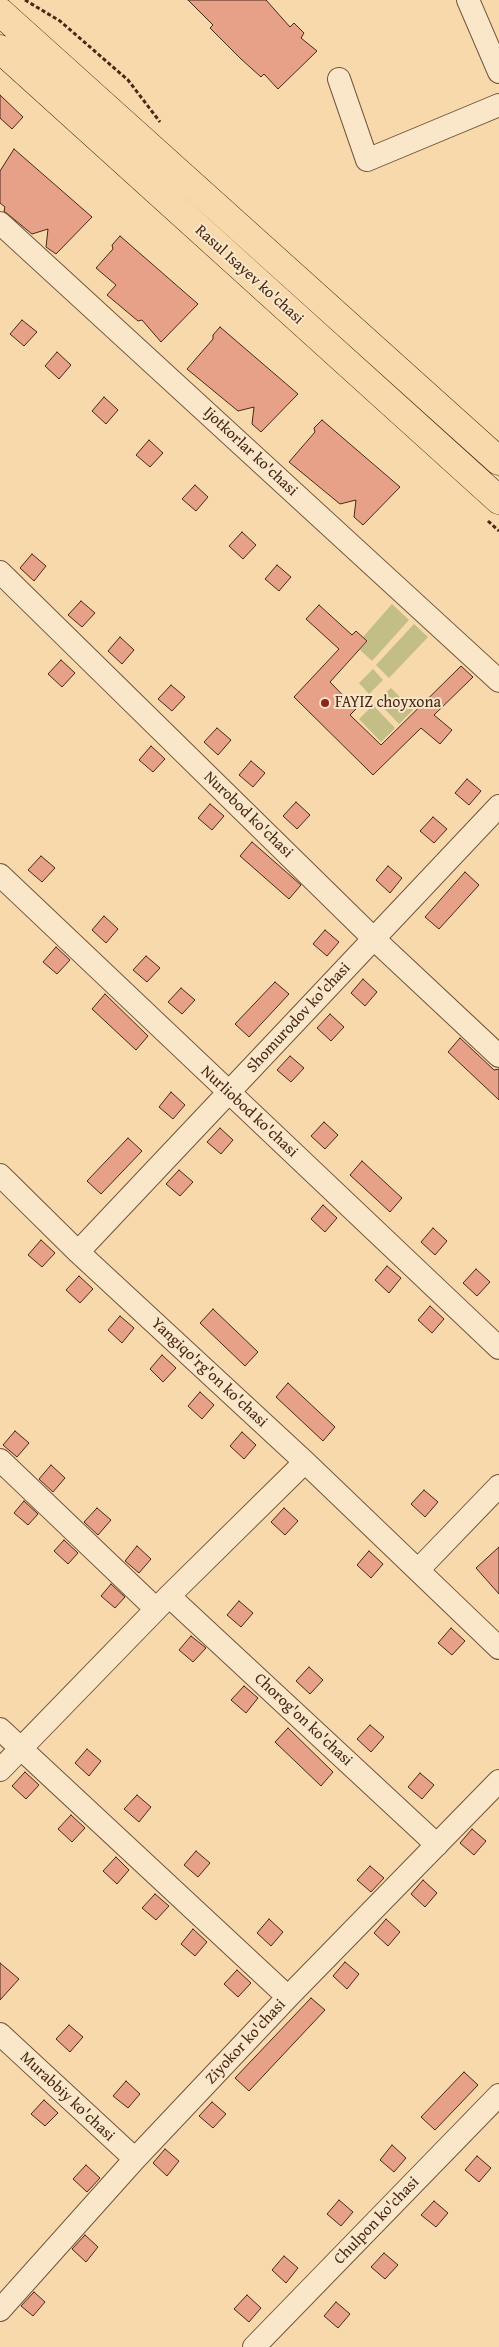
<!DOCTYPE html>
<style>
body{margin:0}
canvas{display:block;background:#f8d9ac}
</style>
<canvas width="499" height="2347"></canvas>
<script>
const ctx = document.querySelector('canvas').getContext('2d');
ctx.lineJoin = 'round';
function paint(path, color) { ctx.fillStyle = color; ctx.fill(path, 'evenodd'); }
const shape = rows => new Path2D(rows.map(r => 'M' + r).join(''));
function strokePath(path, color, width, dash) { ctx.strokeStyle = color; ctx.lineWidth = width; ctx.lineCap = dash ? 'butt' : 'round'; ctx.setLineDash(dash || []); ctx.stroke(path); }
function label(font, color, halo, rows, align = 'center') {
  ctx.font = font + ' "Gentium Book Plus",serif'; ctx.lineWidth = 4; ctx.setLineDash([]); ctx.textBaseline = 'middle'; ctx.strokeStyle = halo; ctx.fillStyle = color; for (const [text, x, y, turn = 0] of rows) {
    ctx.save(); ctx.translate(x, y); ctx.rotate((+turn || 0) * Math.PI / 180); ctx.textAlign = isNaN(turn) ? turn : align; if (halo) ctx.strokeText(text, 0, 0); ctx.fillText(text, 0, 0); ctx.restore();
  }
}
paint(shape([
 [392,604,409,620,372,661,360,650,368,641,363,637],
 [414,624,428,637,389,678,376,665],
 [373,669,383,680,369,694,359,683],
 [391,688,413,710,399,724,377,701],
 [373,705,395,728,381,742,359,719]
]), '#c2be86');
const building = shape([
 [188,0,266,0,290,27,294,23,304,33,301,38,317,51,278,89,264,74,261,77,241,59,210,28,213,25,188,0],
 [0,95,23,117,12,129,0,118,0,95],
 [14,149,92,217,56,254,46,247,48,229,32,234,4,211,5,207,0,203,0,171,14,149],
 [120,236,198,304,161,342,142,320,138,321,107,295,116,285,96,268,113,249,112,245,120,236],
 [22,320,37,332,24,346,10,334,22,320],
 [220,327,298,394,261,432,252,424,254,407,238,411,187,369,213,339,213,335,220,327],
 [57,352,71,365,59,379,45,366,57,352],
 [104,397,118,410,106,424,92,411,104,397],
 [322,420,400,487,363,525,354,517,356,500,340,504,289,462,315,432,314,428,322,420],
 [149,440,163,453,150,467,136,455,149,440],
 [195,485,208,497,196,511,182,499,195,485],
 [242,532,256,545,243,559,229,546,242,532],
 [32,554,46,566,34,581,20,568,32,554],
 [277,565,291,577,279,591,265,579,277,565],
 [81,601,95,613,82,627,68,615,81,601],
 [319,605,352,635,356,631,367,641,330,682,356,709,350,715,381,745,461,666,473,677,434,715,452,730,440,744,421,728,373,775,294,697,339,649,306,619,319,605],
 [120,637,134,650,122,664,108,651,120,637],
 [61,660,75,673,62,687,48,674,61,660],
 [171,685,185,697,172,711,158,699,171,685],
 [217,728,231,740,218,755,204,742,217,728],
 [151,746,165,759,153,772,139,760,151,746],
 [251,761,265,773,253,787,239,775,251,761],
 [467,779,481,791,469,805,455,793,467,779],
 [296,802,310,815,297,829,283,816,296,802],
 [210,804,224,816,212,830,198,818,210,804],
 [433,817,447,829,434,843,420,831,433,817],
 [252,842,301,885,289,899,240,856,252,842],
 [41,856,55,868,42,882,28,870,41,856],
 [388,866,402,878,390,893,376,880,388,866],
 [465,872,479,885,439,929,425,917,465,872],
 [104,916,118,929,106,943,92,930,104,916],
 [325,930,339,942,327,956,313,944,325,930],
 [56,947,70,960,57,974,43,962,56,947],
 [146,956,160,968,147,982,133,970,146,956],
 [363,979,377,992,365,1006,351,993,363,979],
 [275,982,289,994,249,1037,235,1024,275,982],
 [181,988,195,1000,182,1014,168,1002,181,988],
 [105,994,148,1036,136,1050,92,1009,105,994],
 [330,1014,344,1027,331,1041,317,1028,330,1014],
 [460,1038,494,1070,499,1069,499,1100,448,1052,460,1038],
 [290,1056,304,1068,291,1082,277,1070,290,1056],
 [171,1092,185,1105,173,1119,159,1107,171,1092],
 [324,1122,338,1135,325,1149,311,1136,324,1122],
 [220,1128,233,1140,221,1154,207,1142,220,1128],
 [128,1138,142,1151,101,1194,87,1181,128,1138],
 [362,1161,402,1198,390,1212,350,1175,362,1161],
 [179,1170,193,1182,180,1196,166,1184,179,1170],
 [323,1205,337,1218,325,1232,311,1219,323,1205],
 [433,1228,447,1241,435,1255,421,1242,433,1228],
 [41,1240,55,1253,42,1267,28,1255,41,1240],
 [387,1266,401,1278,389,1293,375,1280,387,1266],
 [476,1269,490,1282,477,1296,463,1283,476,1269],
 [79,1276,93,1289,80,1303,66,1290,79,1276],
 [430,1306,444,1319,432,1333,418,1320,430,1306],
 [213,1309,258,1352,245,1366,200,1323,213,1309],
 [120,1316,134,1328,122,1343,108,1330,120,1316],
 [162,1355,176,1368,163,1382,150,1369,162,1355],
 [288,1383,335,1427,323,1441,276,1397,288,1383],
 [200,1392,214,1405,202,1419,188,1406,200,1392],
 [15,1431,29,1443,17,1457,3,1445,15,1431],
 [242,1432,256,1445,244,1459,230,1446,242,1432],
 [51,1465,65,1478,53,1492,39,1479,51,1465],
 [424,1490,438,1502,425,1517,411,1504,424,1490],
 [24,1501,38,1514,28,1525,14,1513,24,1501],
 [97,1508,111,1520,98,1535,84,1522,97,1508],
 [284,1508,298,1521,285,1535,271,1522,284,1508],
 [64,1540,78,1553,68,1564,54,1551,64,1540],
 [137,1546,151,1559,139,1573,125,1561,137,1546],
 [499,1547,499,1594,476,1568,499,1547],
 [369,1551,383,1564,371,1578,357,1565,369,1551],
 [111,1584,125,1597,115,1608,101,1596,111,1584],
 [239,1601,253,1613,241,1627,227,1615,239,1601],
 [451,1628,465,1641,452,1655,438,1643,451,1628],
 [191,1636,206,1648,193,1662,179,1650,191,1636],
 [309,1667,323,1680,310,1694,296,1681,309,1667],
 [244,1686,258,1698,246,1713,231,1700,244,1686],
 [370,1725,384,1737,371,1752,357,1739,370,1725],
 [288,1728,333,1772,321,1786,275,1742,288,1728],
 [87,1749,101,1761,89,1776,75,1763,87,1749],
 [25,1772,39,1785,26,1799,12,1786,25,1772],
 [420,1773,434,1785,422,1799,408,1787,420,1773],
 [137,1795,151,1807,139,1822,124,1809,137,1795],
 [71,1815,85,1828,72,1842,58,1829,71,1815],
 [472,1829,486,1841,474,1855,460,1843,472,1829],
 [196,1851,210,1863,198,1877,184,1865,196,1851],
 [116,1857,129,1870,117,1884,103,1871,116,1857],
 [370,1866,384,1878,371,1892,357,1880,370,1866],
 [423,1880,437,1893,425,1907,411,1894,423,1880],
 [155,1894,169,1906,156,1920,142,1908,155,1894],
 [269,1919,283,1932,271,1946,257,1933,269,1919],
 [386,1919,400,1932,388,1946,374,1933,386,1919],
 [193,1929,207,1942,195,1956,181,1944,193,1929],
 [345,1962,359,1974,347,1989,333,1976,345,1962],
 [0,1963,19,1979,0,2000,0,1963],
 [237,1970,251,1983,238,1997,224,1984,237,1970],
 [311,1998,325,2010,249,2091,235,2078,311,1998],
 [69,2025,83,2037,70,2052,56,2039,69,2025],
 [464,2072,478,2085,435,2130,421,2117,464,2072],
 [126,2081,140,2094,128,2108,113,2096,126,2081],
 [44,2100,58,2113,45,2126,31,2114,44,2100],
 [212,2102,226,2114,213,2128,199,2116,212,2102],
 [392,2145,406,2158,394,2172,380,2160,392,2145],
 [165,2149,179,2161,167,2176,153,2163,165,2149],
 [477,2156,491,2168,479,2182,465,2170,477,2156],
 [86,2165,100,2178,87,2192,73,2179,86,2165],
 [339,2200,353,2212,341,2226,327,2214,339,2200],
 [434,2201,448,2213,436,2227,421,2215,434,2201],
 [85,2235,98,2247,86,2262,72,2249,85,2235],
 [384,2253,398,2265,385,2279,371,2267,384,2253],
 [284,2256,298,2268,286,2283,272,2270,284,2256],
 [34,2292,45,2302,33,2316,21,2306,34,2292],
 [247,2295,261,2308,249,2322,234,2309,247,2295],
 [336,2302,350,2314,338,2328,324,2316,336,2302]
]);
paint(building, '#e7a188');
strokePath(building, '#472918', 1);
const minor = shape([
 [468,0,499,72],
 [339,79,367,160,499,105],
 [0,223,499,681],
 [0,572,373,938,499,1056],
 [0,875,499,1348],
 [0,1175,78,1252,305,1462,499,1648],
 [78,1252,499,806],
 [0,1460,156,1609],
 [418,1570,499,1486],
 [169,1596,437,1845],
 [0,1729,288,1997],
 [0,1770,169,1596,305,1462],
 [0,2034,135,2159],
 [0,2310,135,2159,288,1997,499,1781],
 [254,2347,499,2095]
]);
const major = shape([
 [0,12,499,461],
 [0,49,499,500]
]);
strokePath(minor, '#73553d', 24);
strokePath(major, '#472918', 29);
strokePath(shape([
 [25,0,60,21,128,80,160,122],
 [488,521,499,531]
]), '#472918', 3, [4, 2.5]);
strokePath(minor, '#fae6c9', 22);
strokePath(major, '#f8d9ac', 28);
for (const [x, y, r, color] of [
 [325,703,5,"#8f2418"]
]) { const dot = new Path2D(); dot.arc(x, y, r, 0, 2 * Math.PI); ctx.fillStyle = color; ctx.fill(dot); strokePath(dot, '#fae6c9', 2); }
label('16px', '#472918', '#fae6c9', [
 ["Rasul Isayev ko'chasi",249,275,42],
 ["Ijotkorlar ko'chasi",250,452,43],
 ["Nurobod ko'chasi",248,815,44],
 ["Shomurodov ko'chasi",299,1018,-47],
 ["Nurliobod ko'chasi",249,1112,43],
 ["Yangiqo'rg'on ko'chasi",209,1373,43],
 ["Chorog'on ko'chasi",303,1720,43],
 ["Ziyokor ko'chasi",246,2042,-47],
 ["Murabbiy ko'chasi",67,2097,43],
 ["Chulpon ko'chasi",377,2221,-46]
]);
label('16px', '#472918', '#fae6c9', [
 ["FAYIZ choyxona",335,703]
], 'left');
</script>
